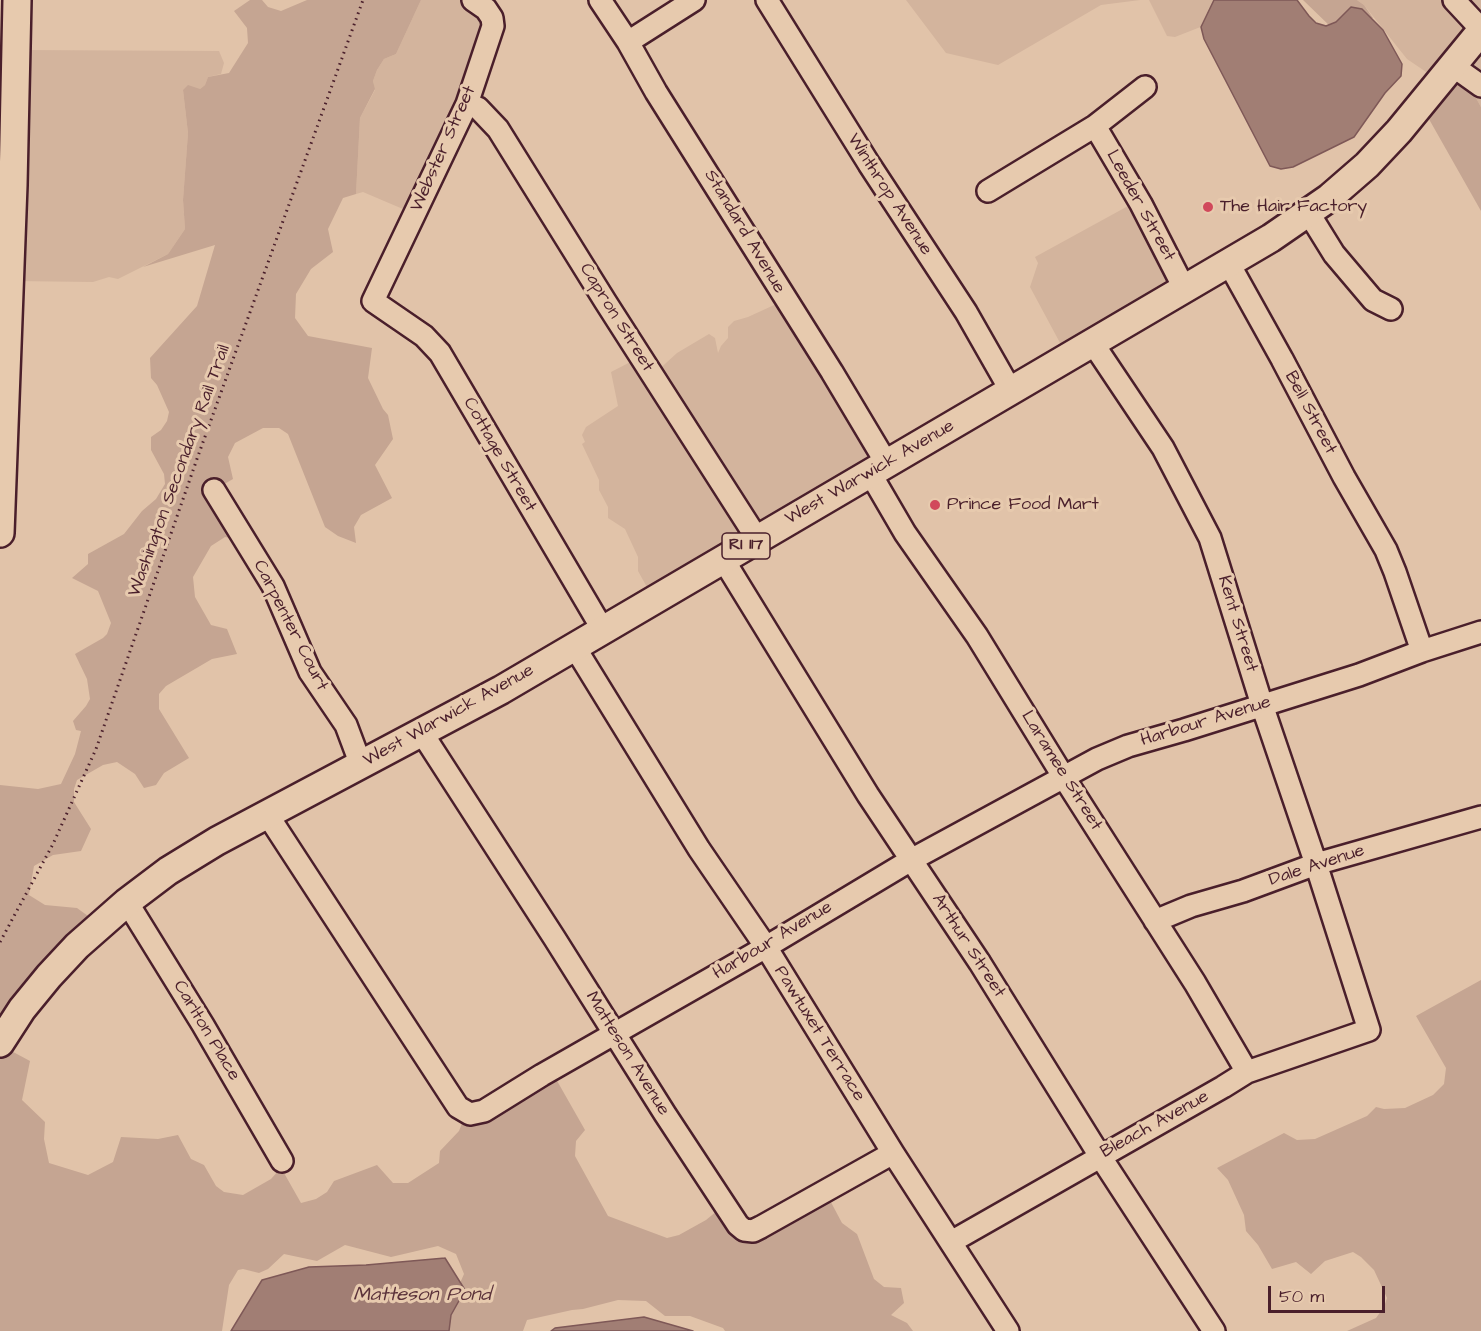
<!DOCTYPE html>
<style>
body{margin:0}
#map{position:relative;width:1481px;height:1331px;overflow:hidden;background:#e1c3a9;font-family:"Architects Daughter",sans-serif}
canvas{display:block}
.scale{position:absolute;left:1268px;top:1286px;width:117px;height:27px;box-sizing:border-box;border:3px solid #4a1f2b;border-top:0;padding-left:8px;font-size:18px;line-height:21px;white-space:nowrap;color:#4a1f2b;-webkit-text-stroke:4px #e7caae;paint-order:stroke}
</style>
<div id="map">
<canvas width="1481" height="1331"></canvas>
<div class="scale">50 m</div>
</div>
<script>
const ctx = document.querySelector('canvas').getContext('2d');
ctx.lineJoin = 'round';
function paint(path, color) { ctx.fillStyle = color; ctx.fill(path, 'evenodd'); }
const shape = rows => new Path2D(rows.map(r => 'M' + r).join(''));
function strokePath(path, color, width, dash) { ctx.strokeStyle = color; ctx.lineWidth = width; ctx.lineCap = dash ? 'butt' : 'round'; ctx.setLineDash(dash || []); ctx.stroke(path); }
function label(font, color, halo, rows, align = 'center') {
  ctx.font = font + ' "Architects Daughter",sans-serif'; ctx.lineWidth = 6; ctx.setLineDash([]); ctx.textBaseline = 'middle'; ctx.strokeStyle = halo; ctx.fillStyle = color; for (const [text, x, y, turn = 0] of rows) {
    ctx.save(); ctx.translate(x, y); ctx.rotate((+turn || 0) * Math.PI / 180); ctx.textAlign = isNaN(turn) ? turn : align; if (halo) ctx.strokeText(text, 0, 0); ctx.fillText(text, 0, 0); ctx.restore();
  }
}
paint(shape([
 [421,0,477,0,493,22,417,215,363,192,356,194,360,118,375,90,373,81,377,70,384,59,396,54],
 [906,0,1140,0,1101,5,998,65,946,53],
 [1149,0,1221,0,1203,26,1175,37,1167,36],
 [1357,0,1481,0,1481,107,1476,98,1438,80,1407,59,1364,5],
 [21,50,219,51,224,63,221,74,208,77,205,85,200,89,183,90,188,133,183,200,185,229,168,254,118,279,109,277,93,282,13,281],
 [1139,200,1184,287,1066,354,1030,287,1038,263,1035,257],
 [785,300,885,459,653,598,638,571,638,557,625,529,608,518,608,507,599,490,599,480,582,444,585,442,582,435,586,427,618,406,611,372,640,357,655,373,677,353,709,334,715,338,718,353,721,346,728,338,728,327,734,321,748,317]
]), '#d3b49d');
paint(shape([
 [250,0,262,0,268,7,281,11,307,0,421,0,396,54,384,59,377,70,373,81,375,89,360,118,356,194,343,198,328,229,333,252,311,269,296,294,295,318,308,336,372,348,368,378,383,409,388,415,393,439,375,465,392,498,361,515,354,527,356,543,338,536,325,527,288,434,279,428,263,428,235,443,228,457,233,479,214,490,235,539,225,537,211,546,193,577,195,597,211,625,227,629,237,654,212,659,166,686,159,694,159,709,189,758,164,773,156,785,144,788,135,774,117,762,103,765,77,780,74,789,74,802,91,829,81,851,53,855,34,866,29,895,45,905,77,908,99,924,0,1042,0,785,38,789,61,784,75,754,81,731,76,730,73,721,86,706,90,699,87,679,75,654,103,638,107,634,111,623,98,591,72,578,88,564,88,554,124,534,142,511,156,499,165,484,164,474,151,450,151,437,161,430,167,421,169,412,157,385,151,378,150,358,197,306,215,245,143,267,168,254,185,229,183,200,188,133,183,90,188,85,200,89,205,85,208,77,229,73,248,43,247,28,234,11],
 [1303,0,1357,0,1364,5,1373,18,1332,28],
 [1446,77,1476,98,1481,107,1481,211,1421,105],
 [1481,980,1481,1331,1347,1331,1376,1318,1384,1307,1387,1298,1374,1270,1361,1257,1353,1252,1325,1261,1311,1274,1296,1262,1272,1269,1258,1245,1246,1231,1244,1215,1228,1180,1217,1168,1284,1133,1297,1140,1315,1139,1367,1116,1376,1107,1384,1109,1405,1108,1433,1095,1444,1084,1446,1068,1416,1016],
 [0,1043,2,1046,30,1061,22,1100,45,1122,44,1139,49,1163,88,1175,113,1162,121,1137,158,1139,178,1135,191,1159,204,1165,216,1186,224,1192,243,1195,271,1179,279,1170,284,1173,301,1203,316,1199,327,1192,334,1181,377,1165,393,1183,408,1183,439,1163,440,1151,459,1131,466,1113,552,1072,585,1130,576,1141,575,1156,608,1216,667,1238,679,1235,706,1220,723,1206,740,1226,825,1191,842,1223,857,1234,874,1279,884,1287,901,1288,904,1303,891,1315,907,1323,913,1331,725,1331,723,1328,690,1316,665,1316,646,1301,618,1300,583,1309,572,1310,527,1320,523,1331,447,1331,451,1304,464,1274,456,1254,438,1246,391,1257,345,1245,317,1261,284,1254,268,1269,259,1273,243,1269,238,1270,229,1285,222,1331,0,1331]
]), '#c5a592');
const water = shape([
 [1214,0,1297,0,1309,16,1316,23,1326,26,1336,22,1351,7,1362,9,1383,30,1402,64,1401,76,1385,93,1354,137,1293,167,1281,169,1270,166,1204,39,1201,27,1214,0],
 [445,1258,465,1290,451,1315,449,1331,231,1331,262,1280,309,1267,366,1265,445,1258],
 [644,1317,693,1331,551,1331,555,1328,644,1317]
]);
paint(water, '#a17e74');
strokePath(water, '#7e5857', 1.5);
const minor = shape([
 [473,0,486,9,492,18,493,26,467,104,373,301,424,336,440,353,603,630],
 [600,0,628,42,656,92,832,372,887,464],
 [767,0,869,164,966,312,1011,391],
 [1454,0,1481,29],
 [628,42,694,0],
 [1453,66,1481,86],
 [467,104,478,108,498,129,605,301,758,540],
 [1095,126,1145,87],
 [988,191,1095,126,1141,204,1184,288],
 [1308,212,1334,254,1373,300,1391,309],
 [1228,262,1282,359,1344,477,1386,550,1395,572,1422,651],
 [870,473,905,533,977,636,1063,776,1195,983,1247,1072],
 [214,490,273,586,310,672,346,725,361,765],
 [723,559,868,795,980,963,1100,1156,1214,1331],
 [574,646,699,849,766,947,893,1153,1008,1331],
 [422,733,555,939,665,1114,738,1225,744,1230,753,1231,761,1227,893,1153],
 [267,814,458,1107,470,1114,484,1111,542,1075,766,947,911,860,1097,759,1128,746,1184,730,1359,675,1422,651,1481,632],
 [127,902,203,1025,282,1161],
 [1155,921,1191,906,1243,891,1316,864,1481,817],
 [951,1242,1223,1087,1247,1072,1369,1030,1316,864,1262,705,1210,538,1163,448,1092,342]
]);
const major = shape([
 [0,533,13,185,17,0],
 [0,1043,22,1009,49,976,77,946,127,902,168,871,217,841,501,690,1271,238,1329,198,1367,165,1399,131,1481,31]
]);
strokePath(minor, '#4a1f2b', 26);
strokePath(major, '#4a1f2b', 32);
strokePath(shape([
 [0,942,53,844,96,749,198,456,363,0]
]), '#4a1f2b', 3, [1.5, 4.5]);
strokePath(minor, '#e7caae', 21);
strokePath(major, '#e7caae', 27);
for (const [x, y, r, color] of [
 [1208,207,6,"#d1495b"],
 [935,505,6,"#d1495b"]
]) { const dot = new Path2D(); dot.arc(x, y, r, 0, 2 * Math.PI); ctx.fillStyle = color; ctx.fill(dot); strokePath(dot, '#e7caae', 2); }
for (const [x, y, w] of [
 [746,546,48]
]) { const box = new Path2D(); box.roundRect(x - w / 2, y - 13, w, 26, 4.5); ctx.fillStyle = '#e7caae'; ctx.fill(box); strokePath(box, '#4a1f2b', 1.5); }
label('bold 16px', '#4a1f2b', null, [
 ["RI 117",746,546]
]);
label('18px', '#4a1f2b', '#e7caae', [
 ["Webster Street",444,149,-66],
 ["Winthrop Avenue",889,195,57],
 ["Leeder Street",1140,206,61],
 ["Standard Avenue",744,232,59],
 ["Capron Street",616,318,58],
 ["Bell Street",1310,413,62],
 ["Cottage Street",499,455,60],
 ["Washington Secondary Rail Trail",180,471,-70],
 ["West Warwick Avenue",870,473,-30],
 ["Kent Street",1237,624,73],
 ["Carpenter Court",290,626,63],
 ["West Warwick Avenue",449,716,-29],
 ["Harbour Avenue",1206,722,-17],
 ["Laramee Street",1061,771,58],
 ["Dale Avenue",1317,866,-18],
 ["Harbour Avenue",773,941,-31],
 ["Arthur Street",968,946,57],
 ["Carlton Place",206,1031,59],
 ["Pawtuxet Terrace",819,1034,58],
 ["Matteson Avenue",627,1054,58],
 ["Bleach Avenue",1155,1125,-29]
]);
label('18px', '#4a1f2b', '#e7caae', [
 ["The Hair Factory",1220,207],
 ["Prince Food Mart",947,505]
], 'left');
label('italic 20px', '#5b323a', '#e7caae', [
 ["Matteson Pond",422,1296]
]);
</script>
